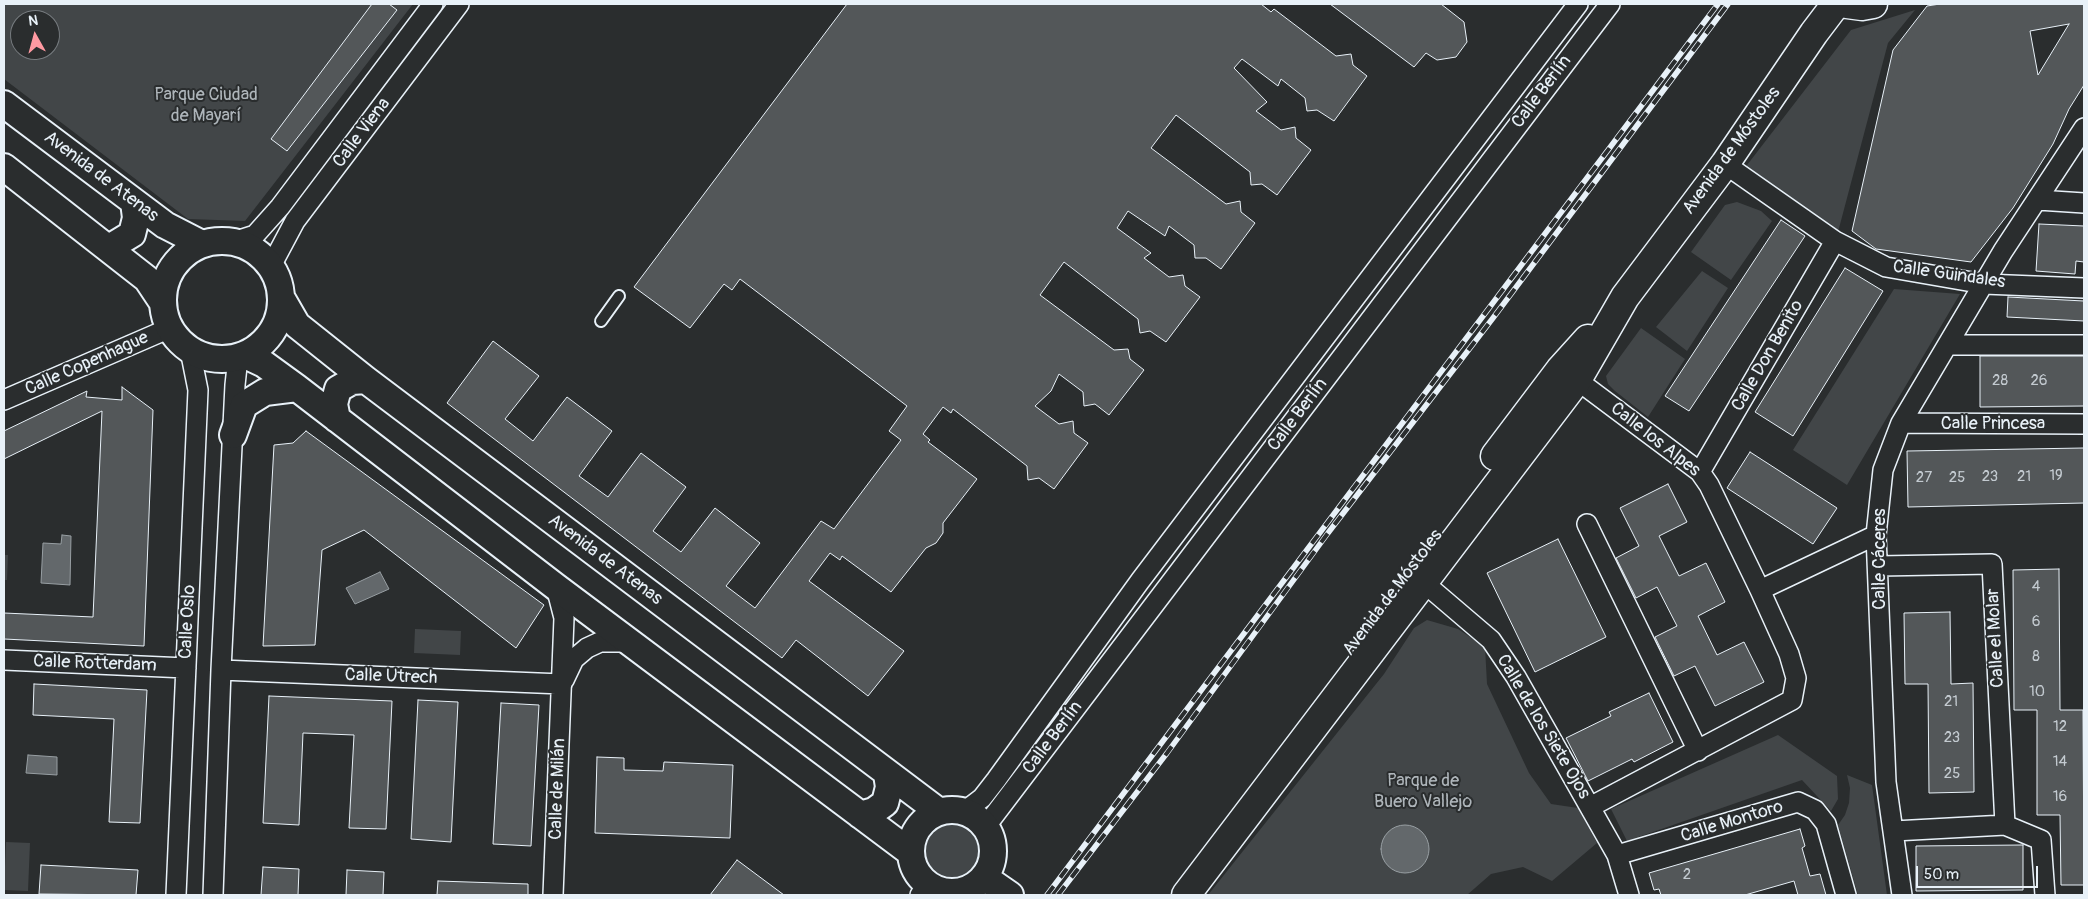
<!DOCTYPE html>
<meta charset="utf-8">
<style>
body{margin:0}
#map{position:relative;width:2088px;height:899px;overflow:hidden;background:#2a2d2e;font-family:Pangolin,sans-serif}
canvas{display:block}
.frame{position:absolute;inset:0;border:5px solid #e8f1f8;pointer-events:none}
.north{position:absolute;left:10px;top:10px;width:50px;height:50px;box-sizing:border-box;background:#2a2d2e;border:1px solid #767b7f;border-radius:50%;rotate:353deg;font-size:14px;font-weight:700;line-height:20px;text-align:center;color:#e8f1f8}
.north::after{content:'';display:block;margin:auto;width:18px;height:22px;background:#ff9aa2;clip-path:polygon(50% 0,100% 100%,50% 72%,0 100%)}
.scale{position:absolute;left:1916px;top:866px;width:122px;height:22px;box-sizing:border-box;border:2px solid #e8f1f8;border-top:0;padding-left:6px;font-size:15px;line-height:18px;white-space:nowrap;color:#e8f1f8;-webkit-text-stroke:4px #2a2d2e;paint-order:stroke}
</style>
<div id="map">
<canvas width="2088" height="899"></canvas>
<div class="frame"></div>
<div class="north">N</div>
<div class="scale">50 m</div>
</div>
<script>
const ctx = document.querySelector('canvas').getContext('2d');
ctx.lineJoin = 'round';
function paint(path, color) { ctx.fillStyle = color; ctx.fill(path, 'evenodd'); }
const shape = rows => new Path2D(rows.map(r => 'M' + r).join(''));
function strokePath(path, color, width, dash) { ctx.strokeStyle = color; ctx.lineWidth = width; ctx.lineCap = dash ? 'butt' : 'round'; ctx.setLineDash(dash || []); ctx.stroke(path); }
function label(font, color, halo, rows, align = 'center') {
  ctx.font = font + ' Pangolin,sans-serif'; ctx.lineWidth = 4; ctx.setLineDash([]); ctx.textBaseline = 'middle'; ctx.strokeStyle = halo; ctx.fillStyle = color; for (const [text, x, y, turn = 0] of rows) {
    ctx.save(); ctx.translate(x, y); ctx.rotate((+turn || 0) * Math.PI / 180); ctx.textAlign = isNaN(turn) ? turn : align; if (halo) ctx.strokeText(text, 0, 0); ctx.fillText(text, 0, 0); ctx.restore();
  }
}
paint(shape([
 [4,4,413,4,245,221,188,219,4,79],
 [20,20,50,20,50,50,20,50],
 [1915,10,1888,43,1838,232,1744,169,1851,30],
 [1737,202,1761,211,1772,221,1731,280,1691,252,1725,205],
 [1702,271,1728,288,1687,351,1656,327],
 [1894,289,1960,294,1847,485,1793,450],
 [1641,328,1685,359,1648,417,1615,391,1608,384,1606,376],
 [4,555,8,555,7,580,4,580],
 [1427,620,1458,629,1485,647,1487,684,1529,773,1551,804,1578,808,1597,843,1552,881,1523,867,1491,874,1467,895,1208,895,1384,674,1414,628],
 [415,629,461,631,460,655,414,653],
 [1778,735,1837,776,1838,799,1831,811,1802,780,1627,841,1611,809],
 [1847,775,1872,785,1887,895,1858,895,1838,825,1845,815,1849,803,1850,788],
 '925 852a27 27 0 1 1 54 0a27 27 0 1 1-54 0Z',
 [6,842,30,843,28,891,4,890]
]), '#424648');
const water = shape([
 [62,535,71,536,70,585,41,583,43,543,61,544,62,535],
 [380,572,389,589,355,604,346,588,380,572],
 [28,755,57,757,57,775,26,773,28,755],
 '1381 849a24 24 0 1 1 48 0a24 24 0 1 1-48 0Z'
]);
paint(water, '#63686b');
strokePath(water, '#989fa3', 1);
const building = shape([
 [372,4,389,4,397,10,287,151,271,139,372,4],
 [847,4,1261,4,1271,12,1274,9,1336,56,1351,54,1353,65,1367,76,1334,121,1317,110,1307,111,1305,98,1281,79,1278,86,1242,59,1234,68,1267,102,1256,111,1281,130,1295,127,1296,138,1311,150,1277,195,1262,184,1251,185,1250,172,1176,115,1151,148,1226,204,1240,201,1241,212,1255,223,1221,269,1206,258,1195,258,1194,245,1169,226,1165,236,1128,211,1117,228,1151,253,1144,258,1169,277,1183,275,1185,286,1200,297,1166,342,1150,331,1140,333,1138,319,1064,262,1040,295,1114,350,1128,349,1130,359,1144,370,1109,415,1095,404,1084,406,1083,392,1059,374,1051,391,1035,406,1059,424,1073,421,1074,433,1088,443,1054,489,1039,478,1028,480,1027,466,953,409,951,413,943,407,923,434,930,440,928,442,977,479,943,523,943,533,936,543,926,548,891,592,842,556,840,560,830,553,809,581,904,651,868,696,796,640,782,658,447,403,493,341,539,376,505,419,533,441,567,397,612,431,579,476,608,497,641,453,686,487,653,531,681,552,715,508,760,543,726,586,755,608,821,521,834,529,901,440,889,431,907,406,740,279,732,290,724,284,690,328,634,287,847,4],
 [1330,4,1441,4,1464,22,1467,42,1456,57,1437,60,1426,53,1414,67,1330,4],
 [1940,4,2084,4,2084,85,2069,109,2053,144,2013,208,1971,262,1876,249,1852,231,1893,50,1927,6,1940,4],
 [2069,24,2038,75,2030,31,2069,24],
 [1781,220,1805,236,1689,411,1665,396,1781,220],
 [2039,224,2084,226,2084,262,2076,261,2075,274,2036,271,2039,224],
 [1845,268,1883,291,1793,436,1755,412,1845,268],
 [2008,297,2084,301,2084,321,2007,317,2008,297],
 [1980,356,2084,356,2084,406,1980,407,1980,356],
 [122,387,153,410,144,646,4,639,4,613,93,617,102,411,4,459,4,431,87,391,86,397,122,400,122,387],
 [306,431,544,605,516,648,364,530,322,550,315,645,263,646,274,445,293,443,306,431],
 [2084,448,2084,503,1908,507,1907,451,2084,448],
 [1750,452,1837,508,1813,544,1727,488,1750,452],
 [1668,484,1687,522,1659,536,1679,576,1706,563,1725,602,1698,616,1717,655,1744,642,1764,682,1715,706,1695,666,1674,676,1655,637,1677,626,1657,587,1636,598,1616,558,1639,546,1620,508,1668,484],
 [1558,539,1606,637,1535,672,1487,573,1558,539],
 [2059,569,2060,710,2083,710,2084,885,2061,885,2060,815,2037,815,2037,710,2014,710,2013,570,2059,569],
 [1950,612,1951,684,1973,683,1974,792,1929,793,1928,684,1905,684,1904,613,1950,612],
 [34,684,147,690,140,823,109,822,114,719,33,715,34,684],
 [1649,693,1673,742,1634,762,1632,759,1588,781,1566,738,1611,716,1609,712,1649,693],
 [269,696,392,701,386,829,349,828,354,735,303,733,299,825,263,823,269,696],
 [418,700,458,702,451,842,411,839,418,700],
 [501,703,539,705,531,846,493,844,501,703],
 [597,757,624,758,624,770,663,771,664,762,733,765,730,838,595,833,597,757],
 [1800,829,1805,846,1802,848,1810,876,1820,874,1826,895,1798,895,1794,881,1745,895,1661,895,1659,889,1654,890,1649,873,1800,829],
 [2023,845,2023,890,1916,891,1916,846,2023,845],
 [737,860,784,895,710,895,737,860],
 [41,865,138,870,136,895,39,894,41,865],
 [263,867,299,869,298,895,261,895,263,867],
 [347,870,384,872,383,895,346,895,347,870],
 [438,881,528,884,528,895,437,895,438,881]
]);
paint(building, '#535759');
strokePath(building, '#e8f1f8', 1);
const lane = shape([
 [601,321,619,296]
]);
const street = shape([
 [1725,164,1835,241,1886,267,1984,284,2084,288],
 [2038,200,2084,203],
 [233,242,255,235,280,207,433,4],
 [271,266,295,221,459,4],
 [1949,345,2084,345],
 [1577,380,1700,472,1709,485,1760,590,1789,654,1796,678,1792,700,1590,807],
 [4,400,170,328],
 [1901,423,2084,424],
 [1700,472,1835,241],
 [1587,524,1698,751],
 [1879,566,1992,564,2005,825],
 [1423,582,1491,640,1516,677,1617,855,1629,895],
 [1760,590,1876,535],
 [4,660,186,668],
 [221,670,562,684],
 [564,680,574,659,587,648,600,642,629,642],
 [965,811,982,798,996,780,1140,581,1578,4],
 [986,826,1610,4],
 [1894,831,2005,825,2041,840,2045,895],
 [1617,855,1798,802,1815,810,1826,824,1846,895],
 [176,895,198,390,190,350],
 [213,895,221,670,235,385,238,357],
 [553,895,564,618,556,587],
 [920,895,927,886],
 [1902,895,1886,782,1876,535,1883,470,1901,423,2003,251,2084,128]
]);
const secondary = shape([
 [4,104,165,225,202,244],
 [4,167,147,279,163,303],
 '163 300a59 59 0 1 1 118 0a59 59 0 1 1-118 0Z',
 [109,248,132,234,136,218,134,202],
 [282,299,297,325,366,380,938,811],
 [245,355,264,364,297,388,556,587,910,852],
 [337,419,334,404,338,389,352,381,366,380],
 [233,435,244,405,265,392,297,388],
 '911 851a41 41 0 1 1 82 0a41 41 0 1 1-82 0Z',
 [860,815,874,811,885,803,889,787,887,774],
 [984,877,1010,895]
]);
const primary = shape([
 [1847,4,1862,6,1873,4],
 [1495,456,1560,370,1588,339],
 [1186,895,1577,380,1625,297,1725,164,1814,33,1836,4]
]);
strokePath(lane, '#e8f1f8', 14);
strokePath(street, '#e8f1f8', 22);
strokePath(secondary, '#e8f1f8', 30);
strokePath(primary, '#e8f1f8', 31);
strokePath(lane, '#2a2d2e', 10);
strokePath(street, '#2a2d2e', 19);
strokePath(secondary, '#2a2d2e', 26);
strokePath(primary, '#2a2d2e', 28);
const rail = shape([
 [1047,895,1718,4],
 [1058,895,1167,753,1328,533,1493,318,1728,4]
]);
strokePath(rail, '#e8f1f8', 5.5);
strokePath(rail, '#2a2d2e', 4, [11]);
label('15px', '#c3cad0', null, [
 ["28",2000,381],
 ["26",2039,381],
 ["19",2056,476],
 ["23",1990,477],
 ["21",2024,477],
 ["27",1924,478],
 ["25",1957,478],
 ["4",2036,587],
 ["6",2036,622],
 ["8",2036,657],
 ["10",2037,692],
 ["21",1951,702],
 ["12",2060,727],
 ["23",1952,738],
 ["14",2060,762],
 ["25",1952,774],
 ["16",2060,797],
 ["2",1687,875]
]);
label('18px', '#e8f1f8', '#2a2d2e', [
 ["Calle Berlín",1542,92,-53],
 ["Calle Viena",362,133,-53],
 ["Avenida de Móstoles",1732,151,-54],
 ["Avenida de Atenas",101,177,37],
 ["Calle Guindales",1949,275,8],
 ["Calle Don Benito",1768,356,-60],
 ["Calle Copenhague",87,364,-24],
 ["Calle Berlín",1298,415,-53],
 ["Calle Princesa",1993,424],
 ["Calle los Alpes",1655,440,38],
 ["Calle Cáceres",1880,559,-90],
 ["Avenida de Atenas",605,560,37],
 ["Avenida de Móstoles",1393,593,-53],
 ["Calle Oslo",188,622,-87],
 ["Calle el Molar",1996,638,-93],
 ["Calle Rotterdam",95,664,2],
 ["Calle Utrech",391,677,2],
 ["Calle de los Siete Ojos",1543,727,59],
 ["Calle Berlín",1053,738,-53],
 ["Calle de Milán",558,789,-88],
 ["Calle Montoro",1732,822,-17]
]);
label('18px', '#aeb5ba', '#2a2d2e', [
 ["Parque Ciudad",206,95],
 ["de Mayarí",206,116],
 ["Parque de",1423,781],
 ["Buero Vallejo",1423,802]
]);
</script>
